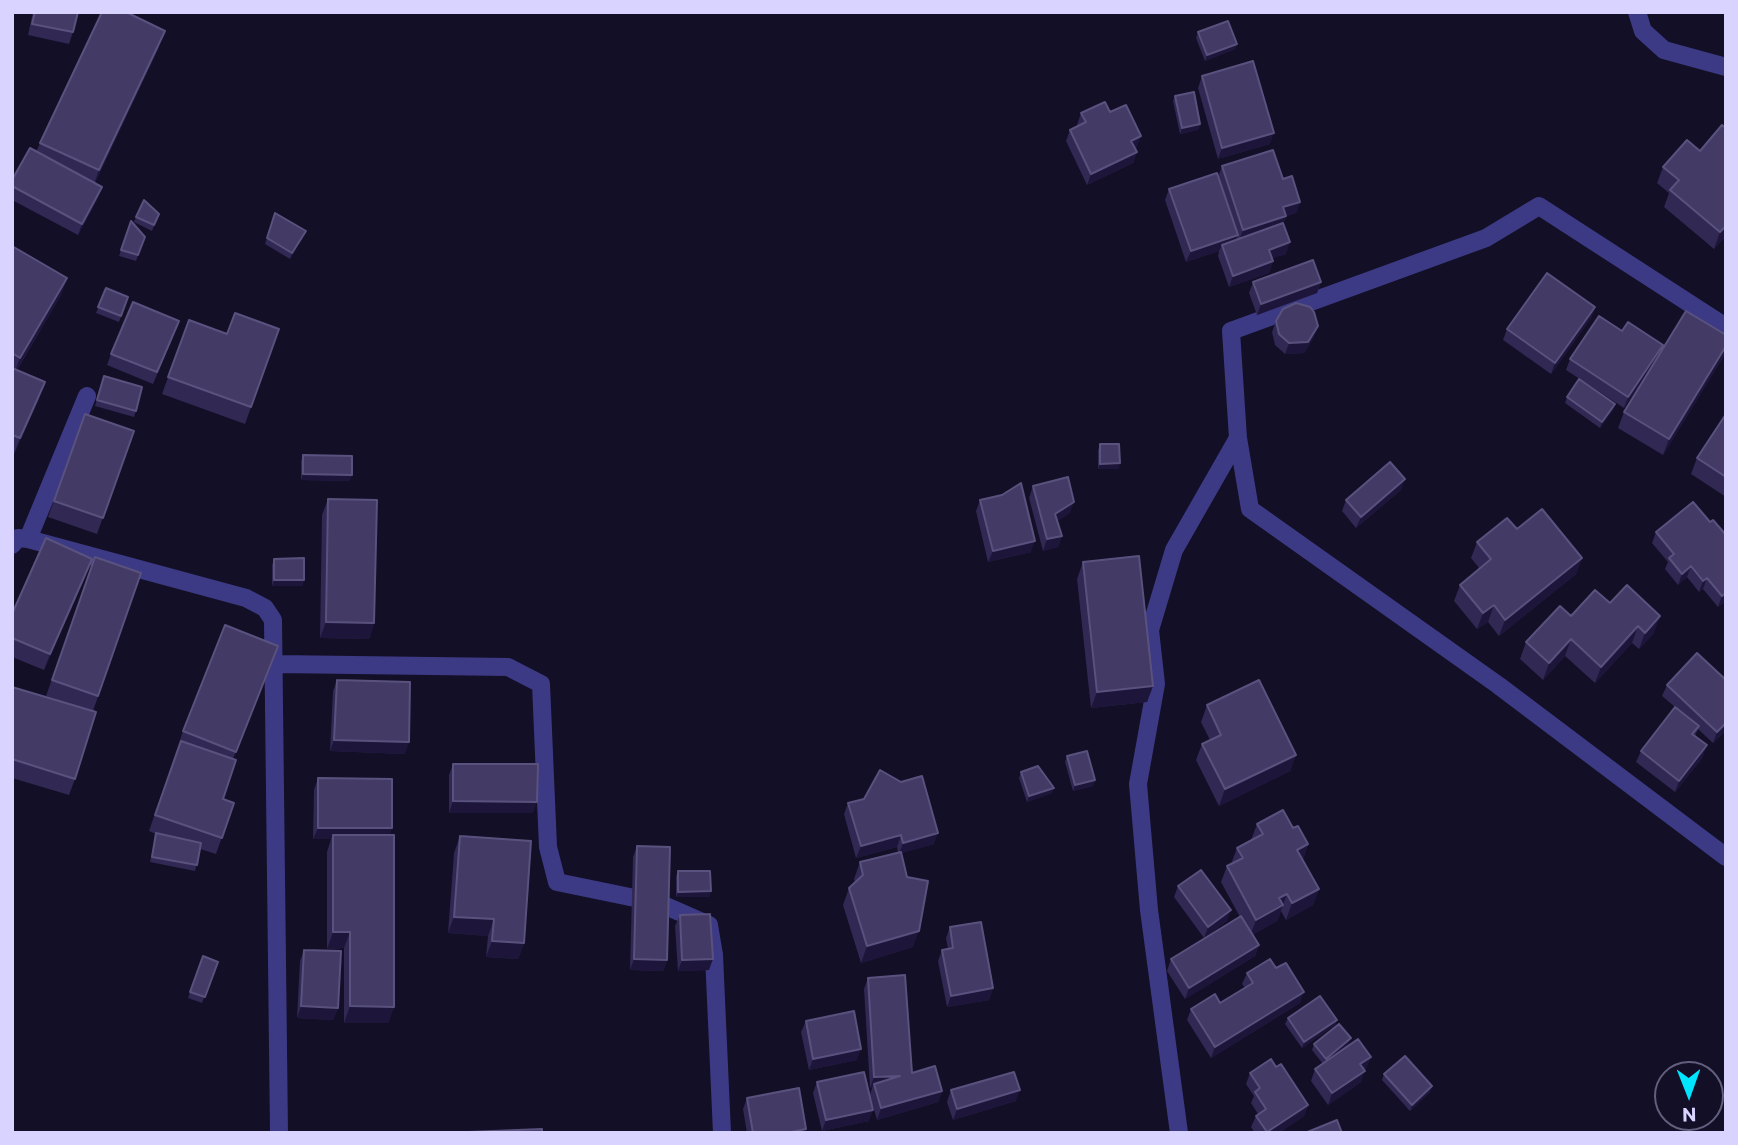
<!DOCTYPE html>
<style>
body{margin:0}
#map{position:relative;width:1738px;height:1145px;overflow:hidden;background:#130f26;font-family:Commissioner,sans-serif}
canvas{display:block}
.frame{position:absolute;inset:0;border:14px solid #d9d4ff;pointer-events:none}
.north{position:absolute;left:1654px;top:1061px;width:70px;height:70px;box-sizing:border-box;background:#130f26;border:2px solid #625e7d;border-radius:50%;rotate:179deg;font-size:19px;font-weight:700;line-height:28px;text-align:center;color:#d9d4ff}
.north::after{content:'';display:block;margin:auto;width:24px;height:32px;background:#00e5ff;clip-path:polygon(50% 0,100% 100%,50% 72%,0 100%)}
</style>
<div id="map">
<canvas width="1738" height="1145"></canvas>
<div class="frame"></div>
<div class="north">N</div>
</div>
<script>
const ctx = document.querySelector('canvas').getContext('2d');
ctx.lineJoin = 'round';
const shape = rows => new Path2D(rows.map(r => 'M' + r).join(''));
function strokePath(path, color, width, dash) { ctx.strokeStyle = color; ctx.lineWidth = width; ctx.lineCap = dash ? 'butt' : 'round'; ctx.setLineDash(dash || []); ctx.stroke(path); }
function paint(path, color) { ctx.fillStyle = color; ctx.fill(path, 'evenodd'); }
strokePath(shape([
 [1637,12,1643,31,1664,50,1726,67],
 [1238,438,1250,509,1498,685,1726,857],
 [28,539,87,396],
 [12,545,18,538,28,539,246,598,265,608,273,620,279,1133],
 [276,664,508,667,541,684,548,847,557,882,659,903,709,925,714,955,722,1133],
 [1179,1133,1149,910,1138,784,1156,684,1150,630,1174,550,1238,438,1231,331,1486,238,1539,206,1726,327]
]), '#3d3a85', 18);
paint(shape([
 [33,12,78,12,73,32,69,44,28,35],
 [1198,32,1237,44,1235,49,1205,61,1196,38],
 [159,47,95,183,102,187,98,198,78,235,12,200,12,180,36,152,40,143],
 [1202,76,1270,144,1218,159,1198,88],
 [1175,96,1200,124,1198,130,1180,134,1173,101],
 [1110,112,1137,147,1135,148,1137,152,1133,163,1087,185,1066,141,1070,130,1078,126,1077,125,1081,113],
 [1687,140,1726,236,1714,249,1664,207,1669,193,1657,183,1663,167],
 [1222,166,1283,179,1300,202,1296,213,1286,216,1283,224,1286,254,1272,258,1273,261,1269,273,1229,287,1218,256,1219,251,1186,262,1165,200,1169,189,1218,177],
 [275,213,306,231,303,237,290,259,265,244],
 [159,214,152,231,134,222,136,217],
 [131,221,145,237,136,261,119,256],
 [12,246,67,278,61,295,17,370,39,399,14,454,12,454],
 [1253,282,1321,282,1317,293,1257,315,1249,293],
 [106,288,128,297,119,322,96,313],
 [1595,307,1591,318,1551,374,1503,340,1507,329],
 [189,320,227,334,279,329,245,424,162,394],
 [1276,321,1314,337,1304,353,1285,354,1275,345,1272,332],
 [1622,331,1659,354,1725,354,1663,455,1618,428,1624,412,1653,364,1624,408,1566,370,1570,359],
 [175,332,153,384,107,365,111,354],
 [102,382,136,411,134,417,95,406],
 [1567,397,1615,404,1613,410,1600,428,1565,403],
 [85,414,134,431,97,534,48,517],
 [1726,414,1726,497,1691,474,1697,458],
 [1100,444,1120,463,1118,469,1098,469,1098,450],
 [303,455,352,475,349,481,301,480,301,461],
 [1033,486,1070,513,1057,521,1062,536,1058,547,1043,551,1029,498],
 [1401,490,1356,528,1342,511,1346,500],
 [328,499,374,623,369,639,320,638,322,515],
 [980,500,1031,552,988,562,976,511],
 [1693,502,1726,601,1718,607,1703,589,1699,592,1687,577,1678,585,1665,569,1668,562,1652,543,1656,532],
 [1517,529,1582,558,1576,574,1499,636,1488,622,1477,629,1454,601,1460,585,1480,569,1471,558,1477,542],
 [95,557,141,573,93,711,75,779,69,795,12,778,12,687,61,701,46,696],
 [274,559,304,580,302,586,272,586,272,565],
 [1083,562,1153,686,1147,702,1091,708,1077,579],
 [86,575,44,670,12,657,12,614],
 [1610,603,1654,633,1639,649,1632,643,1595,683,1565,656,1543,680,1520,659,1526,642,1571,616],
 [278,646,233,759,223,799,234,803,216,854,200,849,195,871,150,862,156,834,149,831,183,731],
 [337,680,405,754,330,751,333,691],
 [1667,685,1726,730,1713,743,1698,729,1695,736,1703,757,1675,792,1636,762,1641,751,1675,707,1662,696],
 [1207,705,1296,755,1290,771,1219,806,1196,760,1202,744,1210,740,1201,722],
 [1067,756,1095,780,1093,786,1073,791,1065,762],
 [453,764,533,813,449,813,449,775],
 [1021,772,1052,793,1027,802,1019,778],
 [318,778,389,835,394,1007,388,1023,344,1023,344,948,327,949,327,852,331,839,313,839,314,790],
 [848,803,934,844,901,853,913,947,861,963,843,905,849,888,855,883,854,879,860,862,898,853,897,847,856,858,844,814],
 [1257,824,1293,828,1308,844,1303,859,1319,889,1313,905,1286,920,1281,911,1277,921,1252,935,1259,945,1255,956,1185,999,1167,971,1171,959,1240,917,1221,882,1227,866,1231,864,1237,848,1251,840],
 [460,836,524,943,518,959,486,957,488,936,448,933,454,853],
 [637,846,667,960,663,971,630,970,633,857],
 [678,871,711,891,709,897,676,897,676,876],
 [1178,886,1227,921,1204,938,1174,897],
 [680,915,709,970,678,971,675,926],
 [950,927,993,988,989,1000,947,1007,938,961,942,950,948,949,946,938],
 [304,950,338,1008,333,1020,297,1018,300,961],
 [203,956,218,962,202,1003,188,998],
 [1276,968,1300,1003,1211,1058,1187,1020,1191,1009,1220,1003,1245,988,1242,984,1247,973],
 [868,978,912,1073,942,1091,938,1102,877,1120,870,1095,872,1088,870,1088,864,989],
 [1288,1018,1337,1020,1335,1025,1302,1048,1285,1024],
 [806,1021,857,1060,809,1070,801,1032],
 [1314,1044,1349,1044,1334,1056,1371,1057,1366,1068,1364,1070,1361,1082,1328,1105,1311,1081,1315,1069,1323,1064,1312,1050],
 [1276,1067,1308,1105,1304,1116,1279,1133,1255,1133,1251,1127,1256,1116,1258,1114,1251,1103,1254,1096,1246,1084,1250,1073],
 [1384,1074,1432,1086,1430,1092,1410,1111,1382,1080],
 [817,1082,869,1121,822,1131,813,1093],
 [951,1090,1016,1101,953,1120,947,1102],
 [747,1098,806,1129,805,1133,747,1133,743,1109]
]), '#312854');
paint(shape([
 [165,31,159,47,93,187,99,170],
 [1237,44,1235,49,1205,61,1207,55],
 [1200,124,1198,130,1180,134,1182,128],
 [1274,133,1270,144,1218,159,1222,148],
 [1141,136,1137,147,1127,152,1131,141],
 [1137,152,1133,163,1087,185,1091,174],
 [102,187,98,198,78,235,82,224],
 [1300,202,1296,213,1279,219,1283,207],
 [1286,216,1282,228,1239,241,1243,230],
 [1726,226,1726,236,1714,249,1720,232],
 [306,231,303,237,290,259,292,253],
 [1238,235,1234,246,1222,245,1219,251,1186,262,1191,251],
 [1290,242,1286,254,1265,261,1269,250],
 [1273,261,1269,273,1229,287,1233,276],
 [67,278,61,295,14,374,20,358],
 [1321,282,1317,293,1257,315,1261,304],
 [1595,307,1591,318,1551,374,1555,363],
 [1318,326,1314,337,1304,353,1285,354,1289,343],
 [1663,345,1659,356,1624,408,1628,397],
 [1726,346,1725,354,1663,455,1669,439],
 [45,382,39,399,14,454,20,438],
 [1615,404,1613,410,1600,428,1602,422],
 [1120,463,1118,469,1098,469,1100,464],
 [303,474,352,475,349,481,301,480],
 [1405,479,1401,490,1356,528,1361,517],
 [1074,502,1070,513,1051,525,1055,514],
 [1062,536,1058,547,1043,551,1047,539],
 [1035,541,1031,552,988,562,993,551],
 [1582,558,1576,574,1499,636,1505,620],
 [92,559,86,575,44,670,50,654],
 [1691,566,1687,577,1678,585,1682,574],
 [1707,578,1703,589,1699,592,1703,581],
 [274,580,304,580,302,586,272,586],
 [1726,593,1726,601,1718,607,1722,596],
 [1494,605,1488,622,1477,629,1483,613],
 [1660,616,1654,633,1639,649,1645,633],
 [326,622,374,623,369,639,320,638],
 [1638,626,1632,643,1595,683,1601,667],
 [1571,639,1565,656,1543,680,1549,663],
 [1153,686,1147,702,1091,708,1097,692],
 [1726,723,1726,730,1713,743,1717,732],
 [334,740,409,742,405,754,330,751],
 [1707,745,1703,757,1675,792,1679,781],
 [1296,755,1290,771,1219,806,1225,789],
 [1095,780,1093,786,1073,791,1075,785],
 [1054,788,1052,793,1027,802,1029,796],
 [453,801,537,802,533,813,449,813],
 [318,828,392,828,388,839,333,835,331,839,313,839],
 [938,833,934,844,899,854,903,843],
 [901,835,897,847,856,858,861,846],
 [1308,844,1302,861,1297,850],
 [1319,889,1313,905,1286,920,1292,903],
 [711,891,709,897,676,897,678,892],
 [1287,894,1277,921,1250,936,1256,920,1279,898],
 [1231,910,1227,921,1204,938,1208,927],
 [454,917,494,919,488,936,448,933],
 [919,931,913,947,861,963,867,946],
 [333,932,350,932,344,948,327,949],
 [492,941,524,943,518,959,486,957],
 [1259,945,1255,956,1185,999,1189,988],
 [634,959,667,960,663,971,630,970],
 [713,959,709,970,678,971,682,960],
 [993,988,989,1000,947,1007,951,996],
 [1304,992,1300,1003,1211,1058,1215,1047],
 [301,1006,338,1008,333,1020,297,1018],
 [350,1006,394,1007,388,1023,344,1023],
 [1337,1020,1335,1025,1302,1048,1304,1042],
 [1351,1038,1349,1044,1324,1064,1326,1059],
 [861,1049,857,1060,809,1070,813,1059],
 [1371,1057,1366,1068,1356,1076,1360,1064],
 [1365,1071,1361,1082,1328,1105,1332,1093],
 [900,1076,874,1084,872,1088,870,1088,874,1077],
 [1432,1086,1430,1092,1410,1111,1412,1105],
 [1020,1090,1016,1101,953,1120,957,1109],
 [942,1091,938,1102,877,1120,881,1108],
 [1308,1105,1304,1116,1279,1133,1266,1133],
 [873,1110,869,1121,822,1131,826,1120],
 [806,1129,805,1133,786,1133]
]), '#1d163a');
const building = shape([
 [35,12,78,12,73,32,32,24,35,12],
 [102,12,126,12,165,31,99,170,40,143,102,12],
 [1228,21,1237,44,1207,55,1198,32,1228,21],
 [1253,61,1274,133,1222,148,1202,76,1253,61],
 [1194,92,1200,124,1182,128,1175,96,1194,92],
 [1105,102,1110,112,1126,105,1141,136,1131,141,1137,152,1091,174,1070,130,1086,122,1081,113,1105,102],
 [1722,125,1726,128,1726,226,1720,232,1670,190,1679,180,1663,167,1687,140,1700,151,1722,125],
 [30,148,102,187,82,224,12,186,12,180,30,148],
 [1273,150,1283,179,1292,176,1300,202,1283,207,1286,216,1243,230,1222,166,1273,150],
 [1217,173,1238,235,1191,251,1169,189,1217,173],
 [144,200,159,214,154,225,136,217,144,200],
 [275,213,306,231,292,253,267,238,275,213],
 [131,221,145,237,138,255,121,250,131,221],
 [1283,223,1290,242,1269,250,1273,261,1233,276,1222,245,1283,223],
 [12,246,67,278,20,358,12,353,12,246],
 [1313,260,1321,282,1261,304,1253,282,1313,260],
 [1547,273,1595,307,1555,363,1507,329,1547,273],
 [106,288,128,297,121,316,98,307,106,288],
 [133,302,179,321,157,372,111,354,133,302],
 [1296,303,1310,307,1314,312,1318,326,1308,342,1289,343,1279,334,1276,321,1283,309,1296,303],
 [1686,311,1726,335,1726,346,1669,439,1624,412,1686,311],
 [235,313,279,329,251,407,168,377,189,320,227,334,235,313],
 [1599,316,1622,331,1628,322,1663,345,1628,397,1570,359,1599,316],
 [12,368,45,382,20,438,12,435,12,368],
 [104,376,142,387,136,411,97,400,104,376],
 [1579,379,1615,404,1602,422,1567,397,1579,379],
 [85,414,134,431,103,518,54,501,85,414],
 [1726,414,1726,477,1697,458,1726,414],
 [1100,444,1119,444,1120,463,1100,464,1100,444],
 [303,455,352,456,352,475,303,474,303,455],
 [1390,462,1405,479,1361,517,1346,500,1390,462],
 [1068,477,1074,502,1055,514,1062,536,1047,539,1033,486,1068,477],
 [1021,483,1035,541,993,551,980,500,1002,495,1021,483],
 [328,499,377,500,374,623,326,622,328,499],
 [1693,502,1710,522,1713,520,1726,535,1726,593,1722,596,1707,578,1703,581,1691,566,1682,574,1669,558,1674,554,1656,532,1693,502],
 [1542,509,1582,558,1505,620,1494,605,1483,613,1460,585,1491,559,1477,542,1507,518,1517,529,1542,509],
 [46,538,92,559,50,654,12,638,12,614,46,538],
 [1139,556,1153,686,1097,692,1083,562,1139,556],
 [95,557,141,573,98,696,52,680,95,557],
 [304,558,304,580,274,580,274,559,304,558],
 [1627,585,1660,616,1645,633,1638,626,1601,667,1571,639,1549,663,1526,642,1560,606,1571,616,1595,590,1610,603,1627,585],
 [225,625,278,646,236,752,183,731,225,625],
 [1697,653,1726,680,1726,723,1717,732,1667,685,1697,653],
 [337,680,410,682,409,742,334,740,337,680],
 [1259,680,1296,755,1225,789,1202,744,1221,735,1207,705,1259,680],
 [12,687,96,712,75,779,12,759,12,687],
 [1675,707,1699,726,1692,734,1707,745,1679,781,1641,751,1675,707],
 [181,741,236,760,223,799,234,803,222,838,155,815,181,741],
 [1087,751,1095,780,1075,785,1067,756,1087,751],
 [453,764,538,764,537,802,453,801,453,764],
 [1038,766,1054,788,1029,796,1021,772,1038,766],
 [880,770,901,782,922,776,938,833,903,843,901,835,861,846,848,803,864,799,880,770],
 [318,778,392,779,392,828,318,828,318,778],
 [1283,810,1293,828,1298,826,1308,844,1297,850,1319,889,1292,903,1287,894,1279,898,1283,905,1256,920,1227,866,1243,858,1237,848,1263,834,1257,824,1283,810],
 [156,833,201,843,197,865,152,857,156,833],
 [333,835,394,835,394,1007,350,1006,350,932,333,932,333,835],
 [460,836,531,841,524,943,492,941,494,919,454,917,460,836],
 [637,846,670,847,667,960,634,959,637,846],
 [901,852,907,877,928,881,919,931,867,946,849,888,863,875,860,862,901,852],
 [1201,870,1231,910,1208,927,1178,886,1201,870],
 [678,871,710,871,711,891,678,892,678,871],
 [710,914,713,959,682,960,680,915,710,914],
 [1241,916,1259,945,1189,988,1171,959,1241,916],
 [981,922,993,988,951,996,942,950,953,948,950,927,981,922],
 [304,950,341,951,338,1008,301,1006,304,950],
 [203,956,218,962,205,997,190,992,203,956],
 [1270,959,1276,968,1286,963,1304,992,1215,1047,1191,1009,1215,994,1220,1003,1253,983,1247,973,1270,959],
 [905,975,912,1073,935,1066,942,1091,881,1108,874,1084,900,1076,874,1077,868,978,905,975],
 [1320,996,1337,1020,1304,1042,1288,1018,1320,996],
 [854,1011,861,1049,813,1059,806,1021,854,1011],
 [1339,1024,1351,1038,1326,1059,1314,1044,1339,1024],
 [1358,1039,1371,1057,1360,1064,1365,1071,1332,1093,1315,1069,1358,1039],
 [1405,1056,1432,1086,1412,1105,1384,1074,1405,1056],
 [1271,1059,1276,1067,1281,1064,1308,1105,1267,1132,1256,1116,1266,1109,1255,1092,1260,1088,1250,1073,1271,1059],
 [864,1072,873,1110,826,1120,817,1082,864,1072],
 [1014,1072,1020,1090,957,1109,951,1090,1014,1072],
 [799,1088,806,1129,786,1133,753,1133,747,1098,799,1088],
 [1337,1120,1342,1133,1305,1133,1337,1120],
 [542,1129,542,1133,468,1132,542,1129]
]);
paint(building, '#433a66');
strokePath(building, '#5a527e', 2);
</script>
